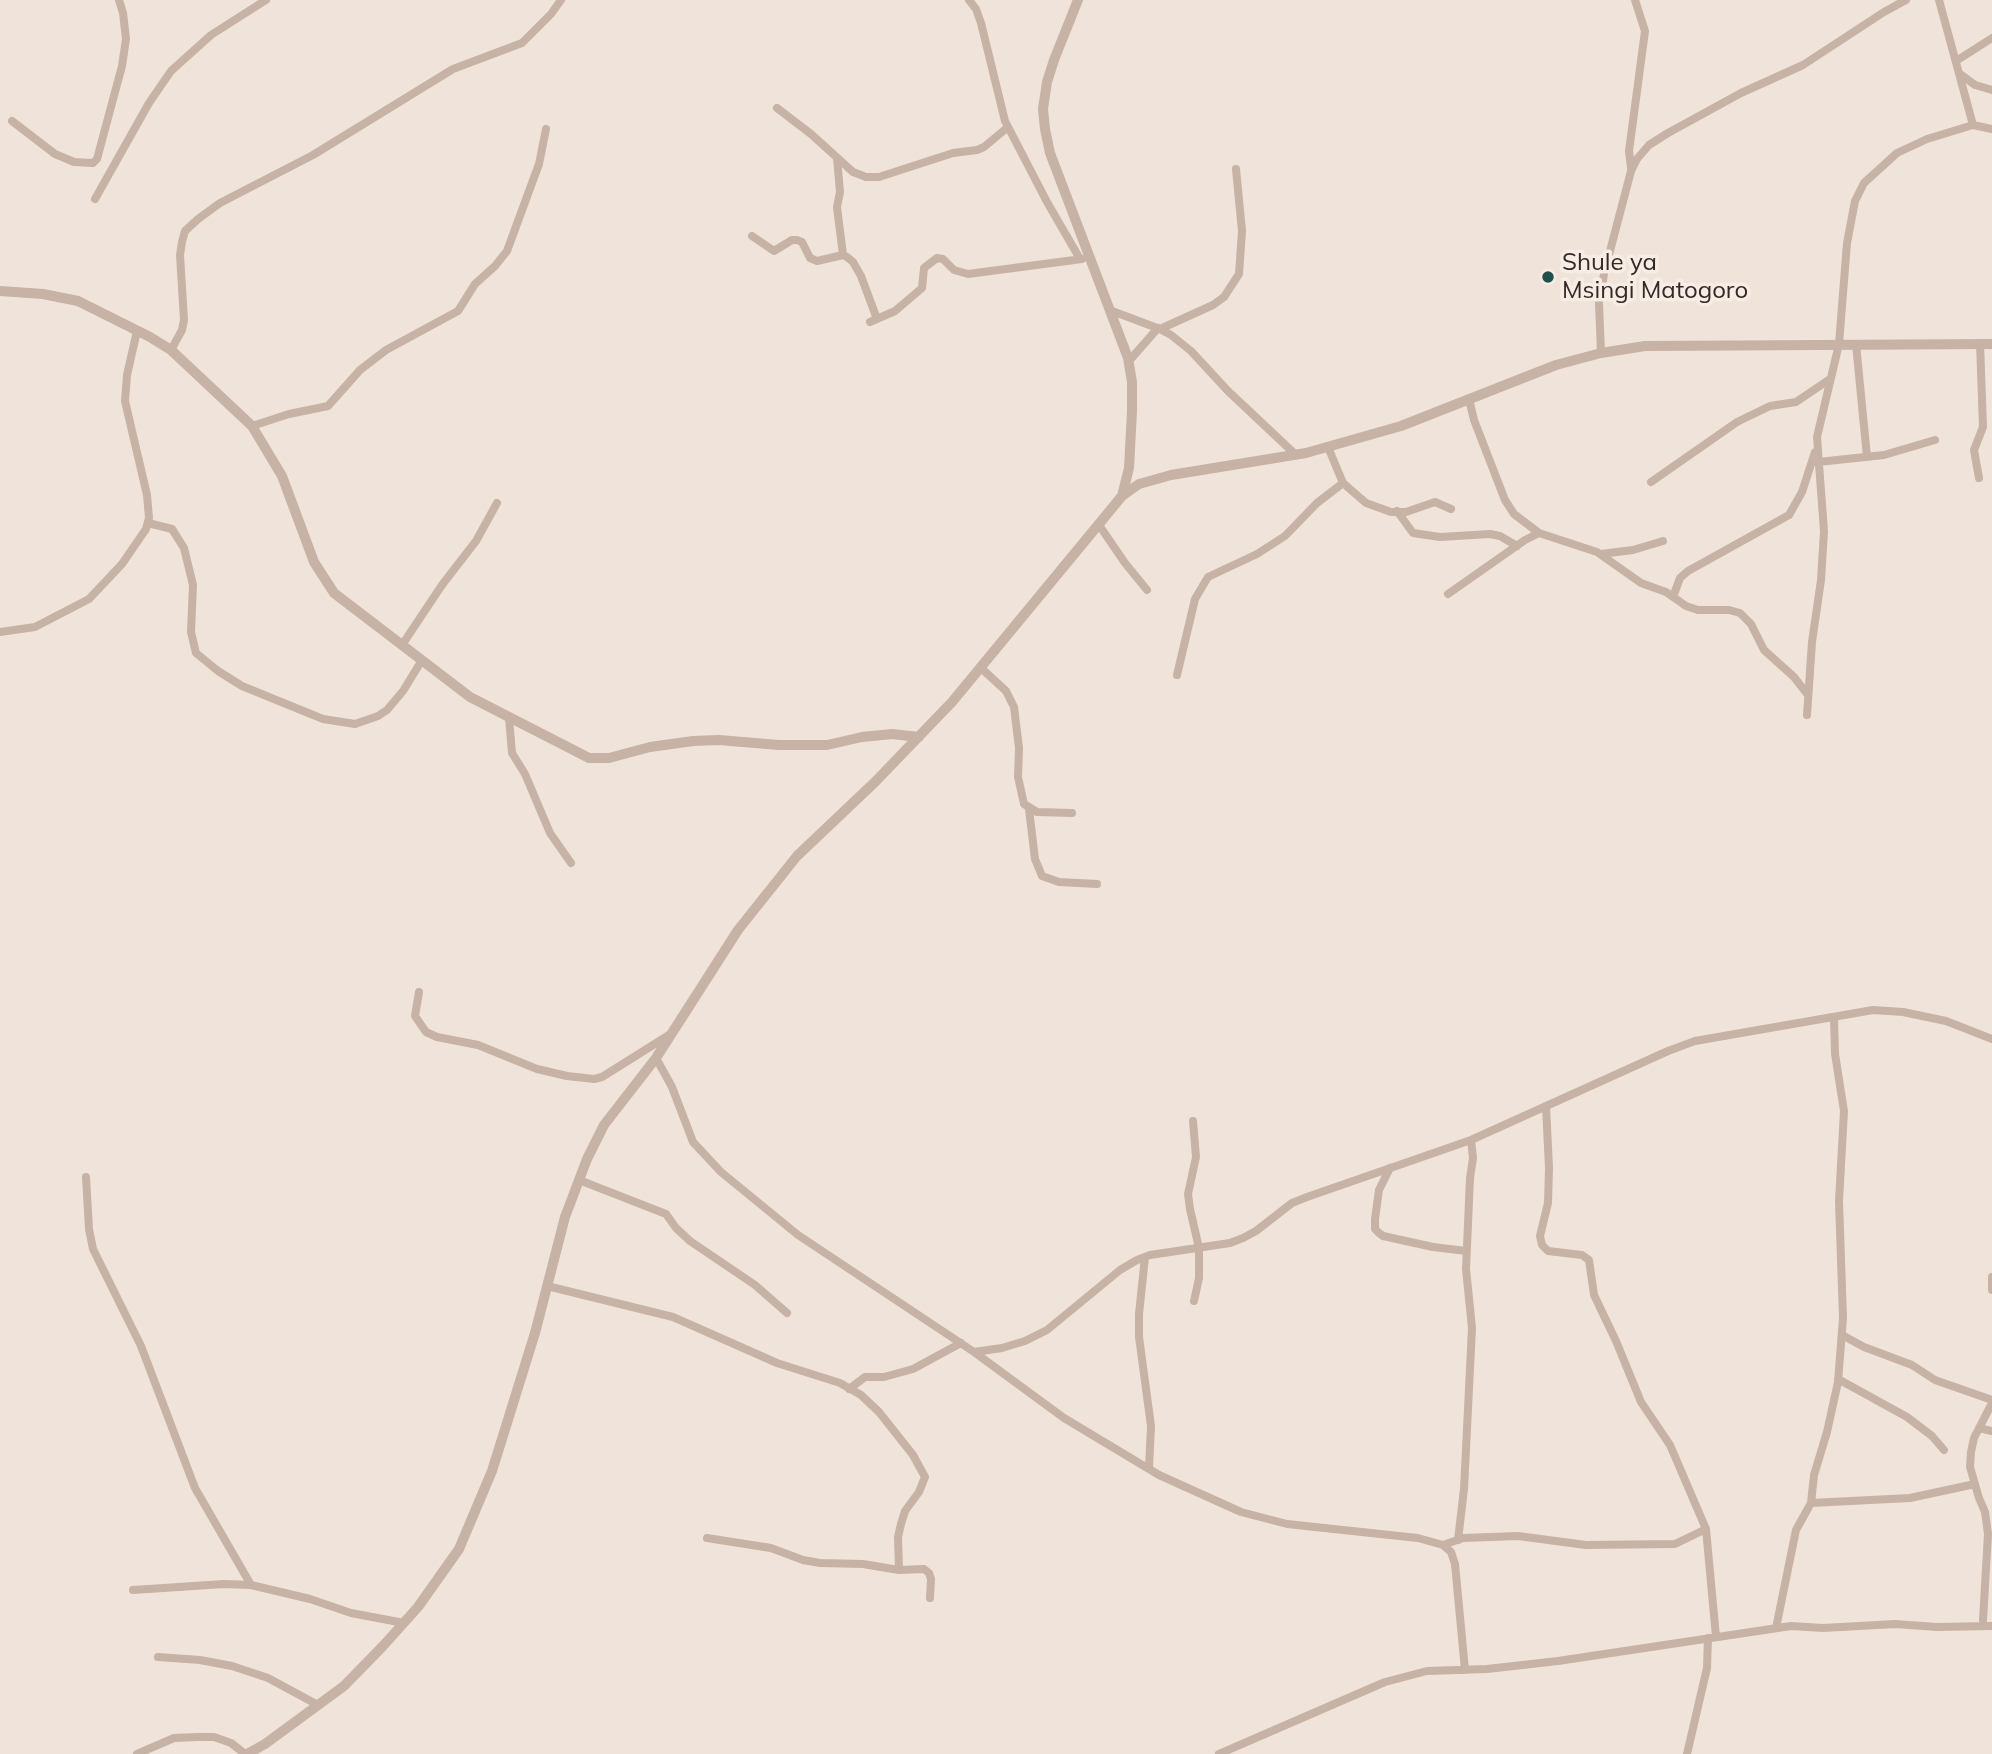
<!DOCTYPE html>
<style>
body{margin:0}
canvas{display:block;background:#f0e3d9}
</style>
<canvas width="1992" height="1754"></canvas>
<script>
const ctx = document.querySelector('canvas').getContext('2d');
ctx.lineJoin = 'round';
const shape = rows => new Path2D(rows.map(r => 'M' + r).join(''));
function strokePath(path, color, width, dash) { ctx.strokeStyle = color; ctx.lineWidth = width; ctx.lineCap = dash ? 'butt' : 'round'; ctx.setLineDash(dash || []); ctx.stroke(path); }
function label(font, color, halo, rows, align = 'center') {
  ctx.font = font + ' Mulish,sans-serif'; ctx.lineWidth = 7; ctx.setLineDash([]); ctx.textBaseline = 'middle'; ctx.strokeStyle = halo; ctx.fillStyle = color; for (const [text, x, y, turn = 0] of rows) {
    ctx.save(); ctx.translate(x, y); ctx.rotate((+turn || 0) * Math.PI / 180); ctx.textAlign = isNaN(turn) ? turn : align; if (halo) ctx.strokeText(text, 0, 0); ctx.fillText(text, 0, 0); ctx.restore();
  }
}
strokePath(shape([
 [969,0,976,9,981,23,1005,121,1047,202,1080,259],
 [1939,0,1973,125],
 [1956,61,1992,38],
 [1960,74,1975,85,1992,90],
 [777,108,811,134,853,172,866,177,879,177,953,153,977,150,984,147,1008,127],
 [12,121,55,154,74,162,93,163,97,159,122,66,126,39,123,13,119,0],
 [837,158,840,192,837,207,843,255],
 [1631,168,1629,151,1645,31,1635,0],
 [95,199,149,103,171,71,211,35,266,0],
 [752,236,774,251,792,240,797,240,802,242,810,258,817,261,843,255,847,257,853,262,861,276,877,319],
 [1112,311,1160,329,1171,335,1191,351,1228,391,1296,455],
 [870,322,895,311,922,288,924,268,937,258,943,259,954,270,968,274,1082,259],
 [1160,329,1213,305,1224,297,1239,274,1242,231,1236,169],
 [1856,344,1867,457],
 [171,350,182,330,184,320,180,255,182,242,185,231,198,219,220,203,313,155,453,69,522,43,551,14,561,0],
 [1601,353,1599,303,1604,274,1631,171,1637,159,1649,145,1668,133,1741,93,1803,65,1884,12,1906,0],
 [1129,361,1158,328],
 [1469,399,1474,420,1505,500,1514,514,1539,533,1597,552,1641,583,1666,592,1686,606,1698,610,1729,610,1740,613,1751,624,1764,650,1794,677,1808,695],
 [252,426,289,414,328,406,360,370,386,350,458,311,475,284,495,266,507,251,539,164,546,129],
 [1328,447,1343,483,1366,503,1391,512,1406,512,1435,502,1451,509],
 [1818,462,1884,455,1935,440],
 [1979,478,1974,450,1983,427,1980,343],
 [1651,482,1737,422,1770,406,1796,402,1830,379],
 [1397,511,1413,533,1440,537,1490,534,1500,536,1517,546],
 [148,523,172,529,184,548,193,585,191,632,196,653,218,671,242,686,323,719,355,724,378,716,387,710,403,691,422,660],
 [1099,525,1125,563,1147,590],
 [1601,554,1633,550,1663,541],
 [1448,594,1525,540,1539,533],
 [1673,597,1680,578,1688,571,1789,515,1802,492,1815,452],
 [0,632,35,627,89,599,122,564,146,529,149,518,147,495,125,401,127,375,137,331],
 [402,645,442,585,476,541,497,503],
 [981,668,1006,691,1014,707,1019,748,1018,777,1024,804,1037,812,1072,813],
 [1177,675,1195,599,1208,577,1257,554,1285,536,1317,503,1343,483],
 [1807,715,1812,642,1821,580,1824,531,1817,437,1839,344,1847,243,1855,201,1864,183,1897,153,1927,139,1973,125,1992,129],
 [509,718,512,753,525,774,550,833,571,863],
 [1029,809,1035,859,1042,876,1059,882,1097,884],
 [419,992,415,1016,426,1032,437,1037,478,1045,537,1069,567,1076,594,1079,602,1077,669,1035],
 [656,1058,672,1087,693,1142,721,1172,798,1235,974,1352,1064,1418,1159,1475,1241,1512,1287,1524,1418,1538,1443,1545,1451,1552,1455,1564,1465,1670],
 [1546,1106,1549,1168,1548,1203,1540,1236,1542,1245,1548,1251,1582,1255,1589,1260,1594,1295,1616,1341,1641,1402,1670,1445,1706,1529,1716,1637],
 [1193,1121,1196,1157,1188,1194,1190,1209,1199,1248,1199,1278,1194,1301],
 [1390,1168,1379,1190,1375,1219,1375,1229,1379,1233,1383,1236,1433,1247,1466,1251],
 [86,1177,89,1229,93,1249,141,1346,195,1488,251,1585],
 [579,1180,666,1214,676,1228,690,1241,755,1285,787,1313],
 [1145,1257,1139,1314,1139,1337,1151,1426,1149,1468],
 [1992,1277,1992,1290],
 [547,1286,673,1317,777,1363,840,1383,861,1395,879,1412,913,1455,925,1477,919,1492,905,1511,901,1524,898,1537,899,1570],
 [1842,1335,1864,1347,1912,1365,1935,1380,1992,1400],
 [974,1352,1002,1348,1025,1341,1047,1330,1120,1270,1137,1260,1150,1255,1230,1243,1243,1238,1256,1231,1292,1203,1307,1197,1471,1140,1668,1051,1695,1041,1873,1010,1903,1012,1946,1021,1992,1039],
 [1838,1379,1907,1417,1932,1436,1944,1450],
 [849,1389,865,1377,884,1377,913,1369,961,1343],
 [1979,1428,1992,1431],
 [1811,1503,1814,1475,1827,1432,1838,1382,1843,1318,1839,1201,1844,1111,1835,1054,1834,1017],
 [707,1538,771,1548,803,1560,820,1563,863,1564,899,1570,924,1569,929,1573,931,1579,930,1598],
 [1458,1540,1464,1489,1472,1328,1466,1269,1470,1178,1473,1158,1471,1140],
 [1443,1545,1463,1538,1518,1536,1586,1545,1675,1544,1706,1529],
 [133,1590,224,1584,251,1585,310,1599,351,1613,404,1623],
 [1983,1620,1988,1534,1985,1512,1979,1498,1970,1467,1971,1452,1974,1438,1992,1403],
 [1776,1628,1796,1530,1811,1503,1910,1498,1975,1484],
 [158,1657,200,1660,232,1666,268,1678,318,1705],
 [137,1754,174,1738,198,1737,214,1737,231,1743,245,1754],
 [1219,1754,1385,1682,1427,1671,1487,1669,1558,1661,1791,1626,1823,1628,1895,1624,1937,1627,1992,1626],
 [1687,1754,1707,1668,1708,1638]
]), '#c7b2a6', 8);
strokePath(shape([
 [0,291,43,294,78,301,150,337,171,350,252,426,282,476,314,562,334,593,470,697,589,758,609,758,650,747,693,741,719,740,779,745,827,745,862,737,892,734,919,737],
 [1122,496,1139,484,1171,475,1306,453,1401,426,1556,365,1601,353,1645,346,1992,344],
 [247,1754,265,1744,344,1686,383,1646,418,1607,459,1549,492,1471,535,1333,565,1217,587,1159,604,1125,656,1058,738,930,797,856,875,782,952,702,1122,496,1129,468,1132,411,1132,382,1128,358,1050,153,1045,129,1043,109,1047,82,1054,60,1078,0]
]), '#c7b2a6', 10);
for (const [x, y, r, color] of [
 [1548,277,7,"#1e5250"]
]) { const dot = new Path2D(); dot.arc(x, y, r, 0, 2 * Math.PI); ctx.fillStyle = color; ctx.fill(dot); strokePath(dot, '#f8ede5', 2.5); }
label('24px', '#332926', '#f8ede5', [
 ["Shule ya",1562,263],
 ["Msingi Matogoro",1562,291]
], 'left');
</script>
